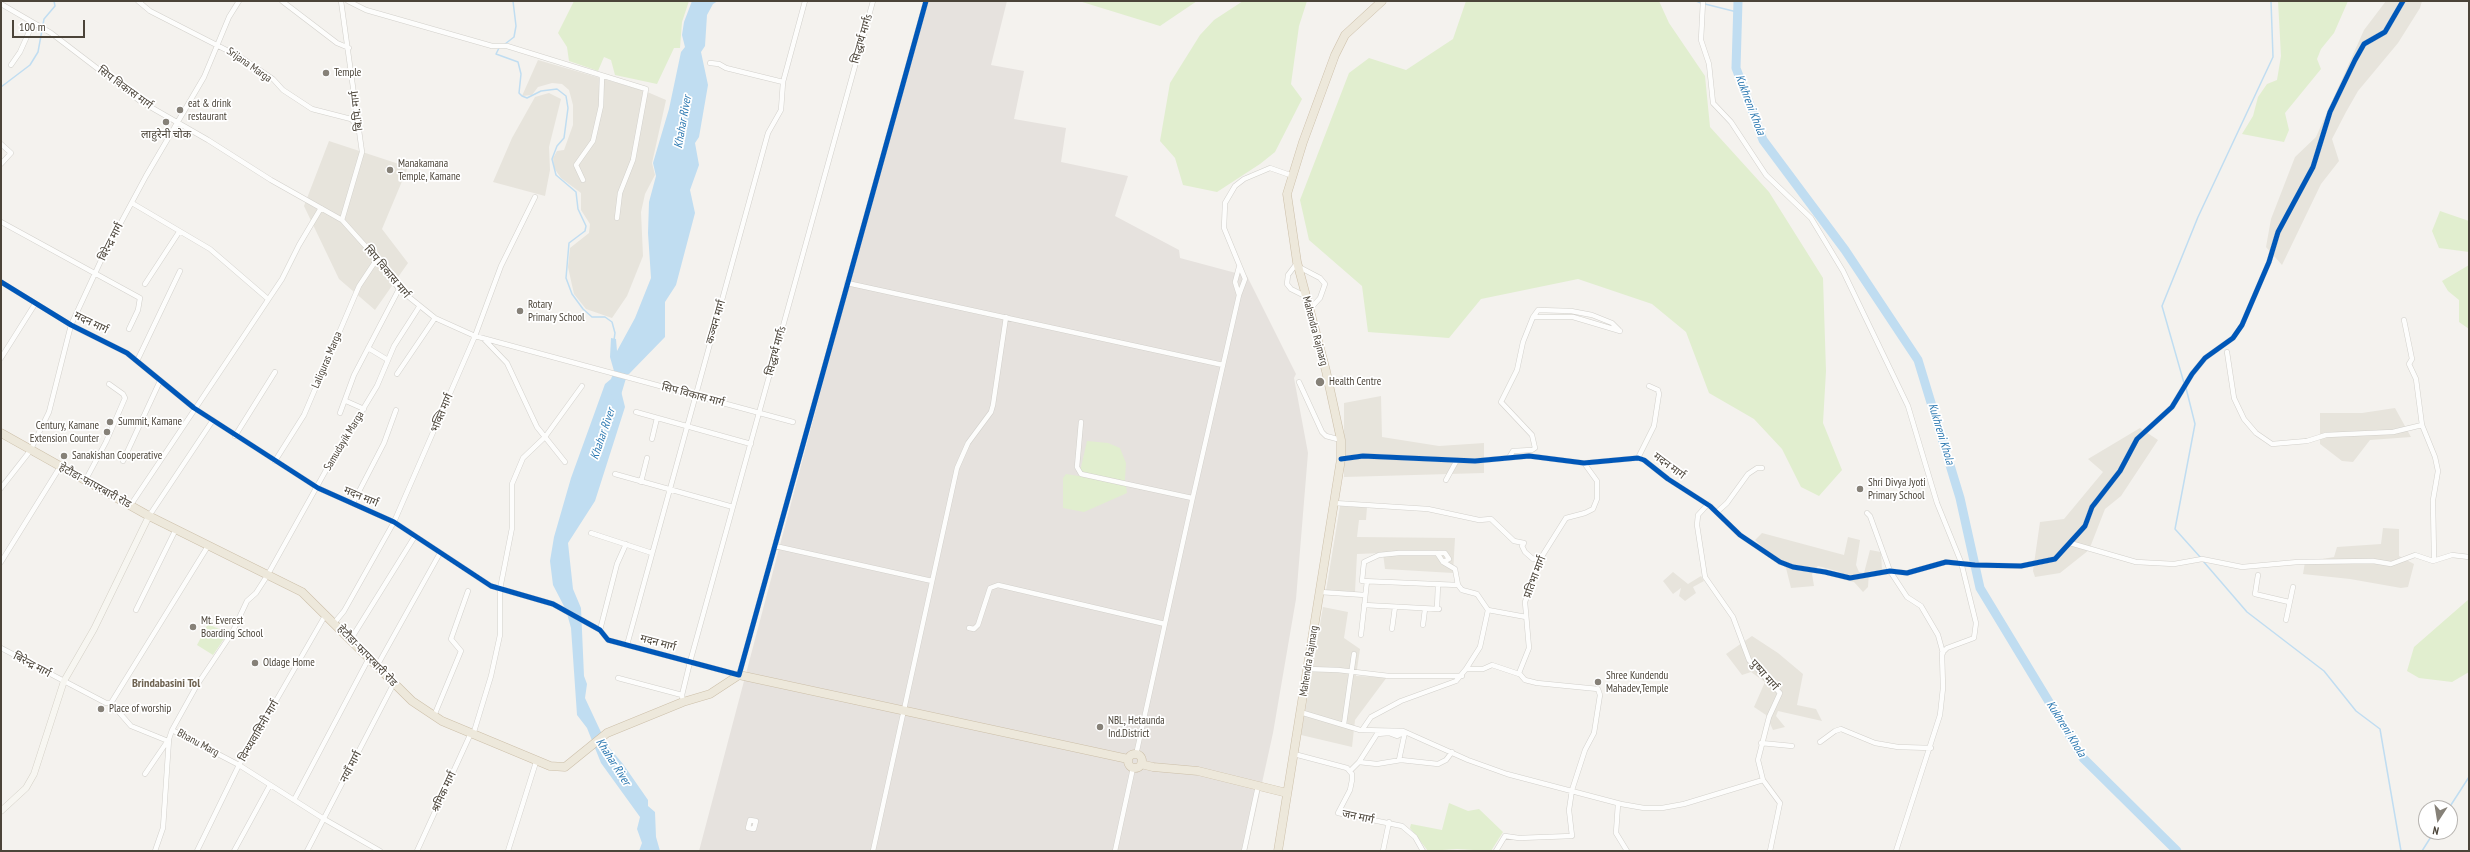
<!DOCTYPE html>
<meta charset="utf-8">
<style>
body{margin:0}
#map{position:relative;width:2470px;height:852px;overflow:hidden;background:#f4f2ee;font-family:"PT Sans Narrow",sans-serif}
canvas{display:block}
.frame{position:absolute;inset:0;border:2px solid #4b4439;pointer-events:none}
.north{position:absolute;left:2418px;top:800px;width:40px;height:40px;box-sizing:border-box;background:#fff;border:1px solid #b7b4b0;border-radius:50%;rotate:192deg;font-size:11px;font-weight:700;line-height:16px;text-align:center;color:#4b4439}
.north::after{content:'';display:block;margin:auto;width:14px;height:18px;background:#868178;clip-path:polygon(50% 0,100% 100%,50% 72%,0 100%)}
.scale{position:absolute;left:12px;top:20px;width:73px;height:18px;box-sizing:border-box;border:2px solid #4b4439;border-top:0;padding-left:5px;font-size:12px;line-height:14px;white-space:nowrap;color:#4b4439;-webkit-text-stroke:3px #fff;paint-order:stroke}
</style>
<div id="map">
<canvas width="2470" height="852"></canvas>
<div class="frame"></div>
<div class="north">N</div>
<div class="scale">100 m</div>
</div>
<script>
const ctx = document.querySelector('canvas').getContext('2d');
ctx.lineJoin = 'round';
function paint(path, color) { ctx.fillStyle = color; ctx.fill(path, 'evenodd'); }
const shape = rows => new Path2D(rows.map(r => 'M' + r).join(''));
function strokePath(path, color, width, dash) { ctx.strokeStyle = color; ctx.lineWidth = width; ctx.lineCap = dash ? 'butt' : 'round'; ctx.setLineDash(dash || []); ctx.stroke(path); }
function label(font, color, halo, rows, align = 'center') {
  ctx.font = font + ' "PT Sans Narrow","Noto Sans Devanagari",sans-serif'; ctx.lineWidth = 3.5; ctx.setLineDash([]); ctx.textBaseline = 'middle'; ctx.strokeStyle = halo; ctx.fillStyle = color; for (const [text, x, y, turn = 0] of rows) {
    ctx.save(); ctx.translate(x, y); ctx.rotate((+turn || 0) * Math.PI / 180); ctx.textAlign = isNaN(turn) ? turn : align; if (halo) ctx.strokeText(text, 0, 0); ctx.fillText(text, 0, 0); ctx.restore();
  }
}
paint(shape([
 [2386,1,2422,1,2420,8,2398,43,2358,91,2346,112,2332,139,2339,161,2321,184,2282,265,2266,247,2271,219,2295,157,2316,137,2364,30],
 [538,60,645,91,666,100,652,163,655,175,645,194,641,212,643,256,627,296,612,318,586,309,574,294,568,267,570,248,589,233,590,224,581,210,581,193,561,178,554,168,553,158,557,151,564,150,573,125,573,105,569,90,562,84,552,83,538,87,532,95,522,96],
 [549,93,561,99,549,147,550,170,545,196,493,182,512,138,535,97],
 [329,141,408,167,382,229,408,263,375,310,339,279,304,206],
 [1381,396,1382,437,1439,446,1484,443,1484,473,1344,477,1344,403],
 [2395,408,2411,437,2370,440,2353,462,2342,461,2320,444,2320,413,2362,413],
 [2140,428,2158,440,2121,496,2105,509,2089,550,2060,573,2035,577,2033,571,2040,522,2064,519,2103,472,2088,459],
 [1340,506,1367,507,1366,520,1359,520,1357,537,1455,538,1453,573,1385,569,1383,553,1357,554,1355,592,1326,591],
 [2383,528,2399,529,2399,556,2414,564,2408,587,2401,588,2350,579,2303,574,2305,562,2334,557,2337,547,2381,544],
 [1762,533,1844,555,1848,537,1860,540,1856,565,1859,572,1864,573,1870,550,1881,552,1882,570,1869,571,1868,587,1863,592,1854,582,1841,579,1840,572,1818,566,1812,574,1814,586,1791,588,1786,568,1755,540],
 [1673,572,1688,584,1701,576,1704,581,1693,587,1696,593,1685,601,1679,596,1681,588,1673,594,1663,581],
 [1323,607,1348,612,1344,638,1360,649,1356,676,1387,677,1355,720,1352,747,1301,735],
 [1752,636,1778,653,1803,674,1797,705,1816,709,1822,721,1778,711,1776,716,1785,727,1773,730,1766,715,1754,707,1765,682,1751,672,1742,675,1726,654]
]), '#e7e4dc');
paint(shape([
 [924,1,1007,1,991,65,1024,71,1014,119,1066,128,1061,162,1128,176,1115,216,1179,250,1180,258,1247,276,1296,374,1294,378,1308,453,1296,599,1273,733,1247,851,699,851]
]), '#e6e2de');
paint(shape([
 [574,1,689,1,682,22,680,48,674,48,657,84,615,75,611,60,604,57,598,71,569,61,567,47,558,33],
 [1079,1,1197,1,1160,26],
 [1243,1,1307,1,1299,26,1291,84,1302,99,1275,152,1260,164,1217,192,1183,185,1175,158,1160,141,1170,83,1200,35,1214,20],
 [1466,1,1659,1,1669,23,1705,76,1710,127,1769,192,1823,278,1826,371,1823,423,1842,470,1819,496,1801,487,1782,449,1754,419,1709,393,1686,332,1652,304,1578,279,1481,299,1449,338,1368,332,1362,286,1309,240,1300,200,1349,73,1369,58,1406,70,1453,39],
 [2278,1,2348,1,2334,33,2321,49,2317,59,2321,69,2285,113,2289,130,2284,142,2242,134,2253,116,2258,97,2267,84,2277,80,2281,56],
 [2440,211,2469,221,2469,252,2439,248,2432,231],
 [2469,265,2469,329,2459,322,2459,300,2448,291,2442,281],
 [1087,441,1108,443,1120,448,1126,463,1125,479,1127,493,1084,512,1063,508,1063,478,1066,474,1079,476],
 [2469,599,2469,672,2452,682,2419,678,2407,671,2414,647],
 [208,624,228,633,213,655,197,645],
 [1449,803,1468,811,1479,809,1503,832,1491,851,1457,849,1428,851,1410,828,1411,824,1442,830]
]), '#e1eecf');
paint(shape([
 [692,1,718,1,713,4,707,15,705,46,701,52,708,85,699,137,695,143,699,165,690,190,695,213,676,285,665,302,665,337,629,374,620,374,618,379,625,407,595,501,568,543,573,589,581,608,584,676,587,684,585,698,607,745,623,764,648,800,648,806,655,812,656,837,660,851,639,851,642,843,637,829,640,817,601,763,587,728,577,715,571,628,566,610,553,585,550,561,554,537,571,478,605,384,611,379,614,371,610,357,611,338,616,339,617,351,635,318,651,278,648,233,649,202,656,176,653,163,669,109,681,52,685,47,682,35,684,22]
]), '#c0ddf1');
strokePath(shape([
 [1696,1,1701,3],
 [1705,4,1737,12],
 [505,44,514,37,516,26,513,1],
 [499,48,496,54,518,62,521,74,519,93,522,96,527,98,541,91,557,89,566,96,568,108,564,138,557,146,552,159,556,175,576,192,578,209,586,226,585,231,569,243,566,278,572,294,583,309,592,317,605,317,612,322,615,333,614,340],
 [1,87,30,65,38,52,44,19,55,6,54,1],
 [2184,383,2162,306,2198,217,2273,57,2271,1],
 [2186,388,2195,424,2175,529,2201,558],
 [2203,561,2247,612,2324,671,2356,711,2380,729,2401,851],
 [2449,808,2469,777],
 [2422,851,2434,832]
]), '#c0ddf1', 1.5);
strokePath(shape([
 [1738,1,1736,68,1763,140,1845,250,1918,360,1960,498,1980,588,2083,758,2177,851],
 [616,396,625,366]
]), '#c0ddf1', 9);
const street = shape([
 [138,1,150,11,242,58,273,79,283,90,312,109,351,119,359,127],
 [282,1,337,43,349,48],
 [341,1,362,152,342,220],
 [348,1,366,10,492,46,507,46,646,89,633,160,620,193,617,218],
 [1703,1,1701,40,1709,64,1713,103,1731,122,1766,175,1811,218,1843,271,1908,406,1937,503,1961,562,1976,623,1974,638,1947,648,1942,653,1943,688,1940,715,1896,851],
 [1,4,51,33,140,101,208,140,271,180,342,220,377,259,399,289,435,318,475,336,793,422],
 [710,63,719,64,726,68,783,82],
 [11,65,20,52,33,23],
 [1,144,11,153,1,164],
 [583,180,576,165,593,141,601,106,602,76],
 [132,203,210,249,268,299],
 [1,222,140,298,138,310,129,329],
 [1297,263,1288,275,1287,284,1291,289,1307,297],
 [1299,267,1320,278,1325,284,1320,298,1310,309],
 [1,282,71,325,127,353,194,408,318,488,394,522,491,586,553,604,600,630,608,640,739,675,926,1],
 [847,283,1223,365],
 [145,284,179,232],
 [1239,295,1235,282,1239,267],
 [1533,317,1538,310,1571,311,1592,315,1612,323,1619,330],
 [2404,320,2412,359,2409,364,2416,379,2422,425,2435,457,2438,471,2433,500,2434,560],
 [483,338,507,363,537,427,565,462],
 [368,348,388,360],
 [2227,352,2234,398,2244,419,2256,433,2272,444,2307,441,2326,435,2393,432,2422,425],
 [1,358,35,304],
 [137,361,180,271],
 [397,374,435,318],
 [1299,382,1322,432,1326,436,1341,440],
 [346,401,364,409],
 [636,412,751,444],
 [340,413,354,375,399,289],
 [1081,422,1077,467,1081,474,1192,498],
 [235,436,275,372],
 [652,439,657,418],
 [1510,456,1513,451,1532,450,1535,448,1532,435,1501,402,1517,370,1523,342,1533,317,1573,317,1620,331],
 [1638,458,1654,426,1659,394,1658,390,1649,386],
 [1341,459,1363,456,1475,461,1529,456,1584,463,1638,458,1644,460,1668,479,1710,506,1740,535,1780,562,1793,567,1825,572,1850,578,1890,571,1907,573,1946,562,1975,565,2021,566,2055,559,2085,526,2092,507,2120,471,2137,439,2172,407,2192,374,2205,358,2233,338,2242,325,2269,262,2278,232,2313,167,2330,112,2355,60,2364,44,2385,32,2403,1],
 [123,461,160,381],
 [275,461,304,415,359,286,377,259],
 [615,474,733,507],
 [1446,480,1457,460],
 [85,481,106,442,125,398,123,394,109,384],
 [641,482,647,458],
 [1,488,30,451,49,412,71,325,104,254,146,176,204,77,229,17,239,1],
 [353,503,384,443,396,410],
 [1334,503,1428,509,1479,520,1491,519,1514,541,1524,543,1522,546,1525,552,1533,559,1542,557],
 [1708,504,1698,515,1697,525,1705,577,1733,617,1749,660,1780,693,1769,717,1758,760,1763,780,1780,803,1770,851],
 [130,506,282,279,299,245,321,208],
 [1717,512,1727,503,1748,474,1757,468,1762,468],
 [1867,513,1870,516,1890,571,1907,597,1921,606,1938,635,1943,653],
 [149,516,213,420],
 [591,533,652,553],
 [2070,543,2136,562,2174,564,2202,559,2242,567,2298,562,2373,561,2391,564,2415,555,2433,561,2452,555,2469,557],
 [775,546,932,581],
 [1437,553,1443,562,1455,569,1458,585,1462,590,1477,594,1488,610,1526,617],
 [1,562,60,467],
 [1443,562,1449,559,1445,553,1399,553,1379,555,1364,562,1362,581,1458,585],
 [2258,575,2255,594,2289,602],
 [1320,592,1365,595],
 [1364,605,1439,609],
 [1437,609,1438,584],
 [136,610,176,529],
 [2286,620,2293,587],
 [335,622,344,611,394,522,475,336,501,266,535,197],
 [1423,625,1425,609],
 [969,628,974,629,978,625,990,588,998,585,1165,624],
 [1392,629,1395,607],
 [600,630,617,564,626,544],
 [1361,635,1367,581],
 [351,639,415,536],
 [627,645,768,133,781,110,783,82,805,1],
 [1,648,106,703,111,703,208,546],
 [377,666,440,553],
 [1307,669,1338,670,1389,676,1462,676],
 [1466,669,1480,647,1488,610],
 [618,678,682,695],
 [683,702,682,695,690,662,873,1],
 [111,703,131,726,168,741],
 [1300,712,1360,730,1403,731,1468,760,1507,774,1621,804,1644,808,1662,808,1684,804,1763,780],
 [434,716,461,651,451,639,468,591],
 [1344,724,1354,654],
 [1362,730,1371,717,1401,701,1456,681,1466,669,1483,669,1492,665,1519,674],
 [473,735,491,676,500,635,500,589,512,528,512,484,523,458,545,437,582,386],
 [1820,742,1835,731,1841,729,1875,743,1898,747,1931,748],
 [1761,743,1792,746],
 [1294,754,1347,768,1352,774,1352,780,1350,790,1338,813,1402,826,1415,837,1423,851],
 [1136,755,1192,501,1239,295,1245,279,1224,228,1225,203,1235,186,1244,179,1270,168,1293,176],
 [1399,760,1405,732],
 [1359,762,1377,734,1389,733,1397,736,1405,732],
 [1350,771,1359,762,1377,764,1401,760,1438,764,1446,760,1452,752],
 [145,774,169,739],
 [294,800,369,658],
 [1618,804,1616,833,1627,851],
 [750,820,756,821,754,829,748,828,750,820],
 [155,851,163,828,169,739,172,730],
 [197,851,239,765,326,614],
 [234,851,270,785],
 [307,851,394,683],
 [380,851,324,819,239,765,172,730,197,685,232,633,247,601,256,593,267,576,325,472,377,386,394,346,419,307],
 [417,851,471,733],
 [508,851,536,762],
 [873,851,957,468,968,443,991,412,993,405,1006,317],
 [1115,851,1133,768],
 [1244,851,1258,786],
 [1383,851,1389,822],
 [1496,851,1505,836,1519,838,1572,836,1569,810,1572,790,1585,750,1594,733,1600,695,1598,689,1537,683,1525,680,1519,673,1529,648,1525,602,1539,561,1566,518,1585,513,1593,509,1597,499,1597,481,1584,463]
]);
const secondary = shape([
 [1,811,26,788,34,774,64,681,94,629,149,516]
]);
const highway = shape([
 [1,433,149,516,302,592,412,701,442,721,550,766,565,767,607,733,683,702,710,694,739,675,1128,759],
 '1128 761a7 7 0 1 1 14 0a7 7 0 1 1-14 0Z',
 [1141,764,1153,767,1198,771,1287,793],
 [1278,851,1341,459,1341,440,1326,371,1297,262,1287,194,1303,142,1335,55,1345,35,1382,1]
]);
strokePath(street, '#d2d0cb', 5.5);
strokePath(secondary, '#d3cfc5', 7);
strokePath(highway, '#ccbfa9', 9);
strokePath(street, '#fdfdfc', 4.5);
strokePath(secondary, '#f7f6f1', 6);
strokePath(highway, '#ede8db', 8);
strokePath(shape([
 [1,282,71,325,127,353,194,408,318,488,394,522,491,586,553,604,600,630,608,640,739,675,926,1],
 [1341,459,1363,456,1475,461,1529,456,1584,463,1638,458,1644,460,1668,479,1710,506,1740,535,1780,562,1793,567,1825,572,1850,578,1890,571,1907,573,1946,562,1975,565,2021,566,2055,559,2085,526,2092,507,2120,471,2137,439,2172,407,2192,374,2205,358,2233,338,2242,325,2269,262,2278,232,2313,167,2330,112,2355,60,2364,44,2385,32,2403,1]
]), '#0057b8', 5);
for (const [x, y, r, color] of [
 [326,73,4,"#868178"],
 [180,110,4,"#868178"],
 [166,122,4,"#868178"],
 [390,170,4,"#868178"],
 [520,311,4,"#868178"],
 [1320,382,5,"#868178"],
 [110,422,4,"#868178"],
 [107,432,4,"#868178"],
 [64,456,4,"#868178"],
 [1860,489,4,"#868178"],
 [193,627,4,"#868178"],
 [255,663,4,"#868178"],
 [1598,682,4,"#868178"],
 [101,709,4,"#868178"],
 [1100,727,4,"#868178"]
]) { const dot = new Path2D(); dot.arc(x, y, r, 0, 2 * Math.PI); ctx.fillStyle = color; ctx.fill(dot); strokePath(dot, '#fff', 1.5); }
label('11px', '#4b4439', '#fff', [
 ["सिद्धार्थ मार्गs",862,39,-74],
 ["Srijana Marga",249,65,35],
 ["सिप विकास मार्ग",125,88,36],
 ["बि.पि. मार्ग",357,111,-97],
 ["बिरेन्द्र मार्ग",111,242,-63],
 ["सिप विकास मार्ग",387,272,50],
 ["कञ्चन मार्ग",716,322,-74],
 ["मदन मार्ग",91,323,26],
 ["Mahendra Rajmarg",1315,331,75],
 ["सिद्धार्थ मार्गs",776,351,-75],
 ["Laliguras Marga",327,360,-67],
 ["सिप विकास मार्ग",693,395,15],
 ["भक्ति मार्ग",442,413,-67],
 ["Samudayik Marga",344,441,-59],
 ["मदन मार्ग",1669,466,36],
 ["हेटौडा-फापरबारी रोड",95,486,29],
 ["मदन मार्ग",361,497,23],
 ["प्रतिभा मार्ग",1535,577,-69],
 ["मदन मार्ग",658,643,15],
 ["हेटौडा-फापरबारी रोड",367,656,46],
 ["Mahendra Rajmarg",1309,661,-81],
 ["बिरेन्द्र मार्ग",32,665,28],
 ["पुष्पा मार्ग",1764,675,49],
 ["विन्ध्यवासिनी मार्ग",259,731,-60],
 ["Bhanu Marg",198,743,28],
 ["नयाँ मार्ग",351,767,-63],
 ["श्रमिक मार्ग",444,792,-65],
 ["जन मार्ग",1358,817,12]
]);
label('11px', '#4b4439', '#fff', [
 ["Temple",334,73],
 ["eat & drink",188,104],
 ["restaurant",188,117],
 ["लाहुरेनी चोक",166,135,"center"],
 ["Manakamana",398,164],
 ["Temple, Kamane",398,177],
 ["Rotary",528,305],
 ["Primary School",528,318],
 ["Health Centre",1329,382],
 ["Summit, Kamane",118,422],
 ["Century, Kamane",99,426,"right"],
 ["Extension Counter",99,439,"right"],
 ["Sanakishan Cooperative",72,456],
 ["Shri Divya Jyoti",1868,483],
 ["Primary School",1868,496],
 ["Mt. Everest",201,621],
 ["Boarding School",201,634],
 ["Oldage Home",263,663],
 ["Shree Kundendu",1606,676],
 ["Mahadev,Temple",1606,689],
 ["Place of worship",109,709],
 ["NBL, Hetaunda",1108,721],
 ["Ind.District",1108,734]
], 'left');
label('italic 12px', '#2e7ab2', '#fff', [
 ["Kukhreni Khola",1750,105,69],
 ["Khahar River",683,122,-80],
 ["Khahar River",603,434,-71],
 ["Kukhreni Khola",1941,434,73],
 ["Kukhreni Khola",2066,729,58],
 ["Khahar River",613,762,57]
]);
label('bold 12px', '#6e6250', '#fff', [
 ["Brindabasini Tol",166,684]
]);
</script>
